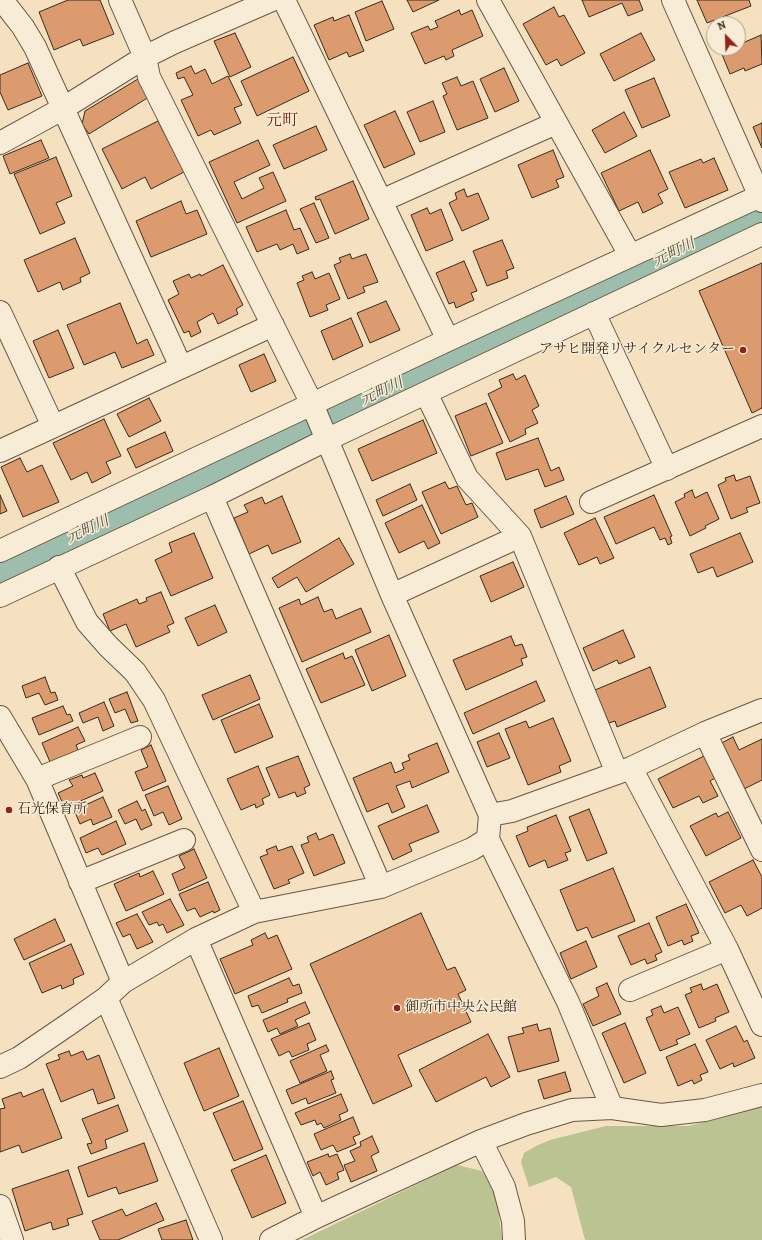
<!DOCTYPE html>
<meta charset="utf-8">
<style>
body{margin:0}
#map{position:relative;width:762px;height:1240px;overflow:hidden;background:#f5e1c0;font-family:Alegreya,serif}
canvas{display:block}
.north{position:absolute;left:706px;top:16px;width:40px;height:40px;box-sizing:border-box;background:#f8ecd6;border:1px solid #ab9f8c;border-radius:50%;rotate:337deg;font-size:11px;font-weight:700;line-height:16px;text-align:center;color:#382b1c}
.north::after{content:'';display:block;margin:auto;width:14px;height:18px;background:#8f2418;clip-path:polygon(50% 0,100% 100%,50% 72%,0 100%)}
</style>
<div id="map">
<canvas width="762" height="1240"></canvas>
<div class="north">N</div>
</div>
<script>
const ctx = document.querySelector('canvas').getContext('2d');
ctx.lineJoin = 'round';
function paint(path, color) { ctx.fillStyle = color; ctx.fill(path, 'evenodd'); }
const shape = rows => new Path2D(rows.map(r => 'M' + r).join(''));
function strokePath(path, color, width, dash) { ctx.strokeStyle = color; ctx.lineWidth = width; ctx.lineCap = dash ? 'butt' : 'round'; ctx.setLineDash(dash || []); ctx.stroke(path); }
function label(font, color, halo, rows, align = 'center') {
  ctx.font = font + ' Alegreya,"Noto Serif JP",serif'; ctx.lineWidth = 3; ctx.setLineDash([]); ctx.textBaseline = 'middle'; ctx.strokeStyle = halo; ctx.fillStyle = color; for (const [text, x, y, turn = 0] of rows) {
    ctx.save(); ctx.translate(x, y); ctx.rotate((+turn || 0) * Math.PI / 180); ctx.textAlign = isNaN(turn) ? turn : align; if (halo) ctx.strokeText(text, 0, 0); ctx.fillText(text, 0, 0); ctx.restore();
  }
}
paint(shape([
 [762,1108,762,1240,585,1240,571,1187,556,1177,529,1187,521,1162,524,1153,536,1146,550,1140,606,1126,688,1126],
 [457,1165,482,1171,496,1193,502,1240,302,1240]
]), '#bbc393');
strokePath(shape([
 [0,571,64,543,202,476,489,342,762,210]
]), '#9dbeac', 47);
const building = shape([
 [68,0,100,0,114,34,83,46,80,39,54,50,39,12,68,0],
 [407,0,439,0,413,12,407,0],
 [582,0,639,0,643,10,628,16,622,3,589,17,582,0],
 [697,0,749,0,751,6,707,23,697,0],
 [382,1,394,29,366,41,355,12,382,1],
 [554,7,559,17,564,15,585,53,561,66,557,59,546,65,523,24,554,7],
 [459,10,461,15,472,10,483,36,452,50,454,56,446,60,444,56,425,64,411,33,428,26,430,30,438,27,435,21,459,10],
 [349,15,364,51,349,57,347,52,329,60,314,25,333,17,334,21,349,15],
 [235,33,251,67,230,77,214,41,235,33],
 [641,33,655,60,614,81,600,54,641,33],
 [761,35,762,64,745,71,744,68,730,74,721,52,730,48,738,48,738,45,761,35],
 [293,57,309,91,257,116,241,81,293,57],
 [28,63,42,96,8,110,0,92,0,75,28,63],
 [191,66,195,74,205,69,212,84,228,76,242,105,234,108,241,123,214,135,211,130,198,136,181,100,193,95,184,77,178,79,176,73,191,66],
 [504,68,519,101,495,112,480,79,504,68],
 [457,77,461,86,473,81,488,118,457,130,443,96,447,94,442,83,457,77],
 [654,78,670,116,642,128,625,90,654,78],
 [138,79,149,97,89,134,82,124,85,111,138,79],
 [433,101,445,132,420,142,407,112,433,101],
 [395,111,415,154,384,168,364,125,395,111],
 [624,112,637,136,605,153,592,130,624,112],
 [158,121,184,172,151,189,145,177,122,189,102,149,158,121],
 [762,123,762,148,753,127,762,123],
 [316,126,327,150,284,169,273,145,316,126],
 [41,140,49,158,10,174,3,156,41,140],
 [258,140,270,165,234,182,242,199,264,188,259,178,273,172,286,201,237,223,209,162,258,140],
 [553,150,564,177,556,180,559,187,532,198,518,165,553,150],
 [650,150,668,189,658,194,663,203,643,213,638,202,619,211,601,173,650,150],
 [56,157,72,196,56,203,65,223,40,234,14,174,56,157],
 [714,158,728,190,685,208,669,172,701,159,703,163,714,158],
 [353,181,369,219,335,234,320,199,316,200,315,197,353,181],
 [464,189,467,197,478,193,489,219,462,231,449,203,457,199,455,193,464,189],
 [181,201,186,214,197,210,207,234,151,257,136,221,181,201],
 [314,203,329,238,316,243,300,209,314,203],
 [427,208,430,214,441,209,453,240,426,251,411,215,427,208],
 [286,210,294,230,300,228,309,249,297,254,293,244,280,250,277,244,257,252,246,227,286,210],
 [75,238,90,273,80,278,81,282,63,290,60,282,38,292,24,260,75,238],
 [502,240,514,268,506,271,508,278,487,286,473,251,502,240],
 [350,254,352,259,366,254,378,282,363,287,365,292,348,299,334,265,341,262,339,258,350,254],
 [464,261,477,291,471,293,474,300,456,308,454,302,449,304,436,273,464,261],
 [762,263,762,408,752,413,699,291,762,263],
 [223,265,243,305,236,309,238,314,218,324,213,313,197,322,201,332,191,337,189,331,184,333,168,300,179,294,173,281,189,274,191,278,200,274,201,276,223,265],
 [312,272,315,279,329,273,340,299,326,305,328,310,310,317,297,283,304,280,302,276,312,272],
 [386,301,400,330,370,343,357,313,386,301],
 [120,303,137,344,147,339,154,355,122,368,115,352,84,365,67,325,120,303],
 [351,318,363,346,333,360,321,331,351,318],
 [58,330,74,368,49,378,33,341,58,330],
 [264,354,276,381,251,392,239,365,264,354],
 [513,374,516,380,525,375,539,406,532,410,538,423,525,429,526,434,510,442,488,394,502,387,499,380,513,374],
 [149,398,161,421,129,437,117,414,149,398],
 [486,403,503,443,471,456,455,416,486,403],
 [104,419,121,456,106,462,111,473,92,483,87,472,71,480,53,443,104,419],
 [423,420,437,453,372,481,358,449,423,420],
 [165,432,173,451,136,468,127,449,165,432],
 [538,438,551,471,559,467,564,480,545,487,538,469,506,480,496,453,538,438],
 [20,458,27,472,42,465,59,502,23,517,1,467,20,458],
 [734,475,736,481,750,476,760,503,746,508,748,512,731,519,718,485,726,481,725,478,734,475],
 [445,482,449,489,457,486,466,505,472,503,478,517,441,534,422,492,445,482],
 [410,484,417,500,383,516,376,500,410,484],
 [692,490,695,498,707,492,719,519,705,526,706,528,690,536,675,502,685,497,684,494,692,490],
 [0,495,7,511,0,514,0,495],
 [654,495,672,536,670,537,672,543,668,545,665,538,660,540,654,527,616,544,604,517,654,495],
 [282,496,301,542,272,554,268,545,249,554,234,518,248,512,244,505,262,497,265,504,282,496],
 [566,496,574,514,541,528,534,510,566,496],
 [422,505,440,543,428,549,424,541,399,553,385,523,422,505],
 [595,518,614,558,600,564,597,557,579,565,564,533,595,518],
 [194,533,213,578,171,596,155,560,172,552,169,543,194,533],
 [740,533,753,562,717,577,713,567,698,573,690,554,740,533],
 [339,538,354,564,306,592,297,577,278,588,272,578,339,538],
 [513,562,524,587,491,602,480,576,513,562],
 [161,592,174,623,167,626,170,632,136,647,126,624,110,631,103,614,137,599,139,604,147,601,146,598,161,592],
 [318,597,324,612,332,609,336,619,361,608,371,632,302,662,279,608,299,599,301,605,318,597],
 [215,605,227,632,198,646,185,618,215,605],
 [623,630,635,657,619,664,617,660,593,671,583,648,623,630],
 [389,635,406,676,372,691,355,650,389,635],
 [511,636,515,646,522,644,527,657,521,659,523,665,466,690,453,660,511,636],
 [343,653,345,659,352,656,365,685,321,703,306,669,343,653],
 [650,667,666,707,617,727,615,721,609,723,595,690,650,667],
 [250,675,260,699,213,720,202,695,250,675],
 [45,677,51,693,55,692,58,700,45,705,39,693,26,698,22,686,45,677],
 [536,681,545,701,473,734,464,713,536,681],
 [127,692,138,721,131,723,125,709,115,713,109,699,127,692],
 [104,702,114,726,103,731,98,717,83,723,79,713,104,702],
 [259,704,273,737,235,753,221,720,259,704],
 [63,706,67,715,70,714,73,721,39,735,32,718,63,706],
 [553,718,571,761,559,766,561,772,528,785,505,729,526,721,529,728,553,718],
 [78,727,85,741,76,745,78,750,50,762,42,743,78,727],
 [499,733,510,758,487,767,477,742,499,733],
 [733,737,739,750,762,739,762,780,740,791,718,745,733,737],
 [437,743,449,772,412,788,410,781,396,786,405,807,392,813,388,803,367,812,353,778,391,762,395,773,404,769,402,763,410,760,408,755,437,743],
 [151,745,166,781,143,791,135,772,148,767,141,750,151,745],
 [298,756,310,785,304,788,306,793,297,797,295,792,279,798,266,768,298,756],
 [704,756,715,778,710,781,718,796,703,803,699,796,673,808,658,779,704,756],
 [258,766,270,795,262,799,264,804,256,808,255,804,241,810,227,779,258,766],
 [95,773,103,791,65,808,58,793,73,786,69,780,82,775,83,778,95,773],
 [168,786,182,819,169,825,163,812,154,816,145,795,168,786],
 [103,797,112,817,93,825,91,819,80,824,74,810,103,797],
 [137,801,142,811,145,809,152,825,141,830,136,819,125,824,118,810,137,801],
 [427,805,439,832,409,844,412,851,393,860,378,826,427,805],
 [589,809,607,853,587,861,569,817,589,809],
 [728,812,741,838,706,856,690,826,716,813,718,817,728,812],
 [556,815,571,851,565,853,568,860,548,868,545,860,529,867,516,836,528,831,527,827,556,815],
 [116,821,126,844,102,855,98,848,86,853,80,838,116,821],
 [316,833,319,840,333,834,345,863,314,876,301,845,309,842,307,837,316,833],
 [276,846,278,851,292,846,304,873,288,880,290,883,274,889,260,857,268,854,266,850,276,846],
 [194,849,207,878,179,891,172,874,185,868,179,856,194,849],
 [753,860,762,877,762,908,747,916,741,905,725,913,709,882,753,860],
 [613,868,635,921,592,938,587,927,577,931,560,890,613,868],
 [153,871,164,894,126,911,114,884,139,873,140,877,153,871],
 [208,882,220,910,214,913,213,911,200,917,195,908,187,911,179,894,208,882],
 [170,899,184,925,167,933,163,924,159,926,157,922,149,925,142,912,170,899],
 [686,904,699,933,691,936,693,941,684,945,682,940,668,946,656,917,686,904],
 [421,913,447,970,455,967,466,990,458,994,471,1022,398,1055,412,1086,373,1104,310,964,421,913],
 [137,914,153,942,137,949,130,934,123,937,116,923,137,914],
 [55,919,65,941,24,960,14,939,55,919],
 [649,923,662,952,655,955,657,960,647,964,645,959,631,965,618,936,649,923],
 [265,933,268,939,277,935,292,969,235,994,220,959,253,945,251,940,265,933],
 [586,941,597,967,571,979,560,953,586,941],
 [71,944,84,974,73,979,74,984,62,989,61,985,42,993,29,963,71,944],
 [289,978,293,986,299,984,302,993,287,999,288,1002,262,1013,258,1005,252,1007,248,996,289,978],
 [607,983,621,1014,593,1026,583,1004,599,996,596,988,607,983],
 [701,984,703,990,717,984,729,1012,715,1018,716,1021,699,1028,685,995,692,992,690,988,701,984],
 [305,1002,310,1013,295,1020,298,1026,280,1034,277,1028,268,1032,263,1020,305,1002],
 [661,1006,664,1013,678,1007,690,1034,676,1040,678,1044,660,1051,646,1018,653,1015,651,1010,661,1006],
 [309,1023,316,1040,307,1044,309,1050,292,1057,289,1051,279,1056,271,1039,309,1023],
 [625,1023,646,1073,624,1083,602,1033,625,1023],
 [537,1024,539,1031,550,1028,559,1061,518,1072,508,1037,524,1033,522,1028,537,1024],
 [736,1026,744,1042,747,1040,755,1058,734,1067,733,1063,720,1069,706,1040,736,1026],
 [488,1034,510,1077,491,1087,486,1077,436,1102,419,1070,488,1034],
 [695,1044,708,1072,700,1075,702,1080,694,1084,692,1080,678,1086,666,1057,695,1044],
 [326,1045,329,1051,320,1055,327,1071,300,1083,290,1061,326,1045],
 [219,1048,239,1096,204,1111,184,1063,219,1048],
 [69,1051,71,1056,83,1051,87,1060,99,1055,115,1098,98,1104,93,1089,61,1102,46,1064,60,1059,58,1055,69,1051],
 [331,1071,334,1079,331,1080,336,1093,308,1104,306,1098,292,1104,286,1090,331,1071],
 [565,1072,571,1091,544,1099,538,1080,565,1072],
 [43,1089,62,1138,22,1153,19,1145,0,1152,0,1109,5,1108,2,1099,21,1092,23,1097,43,1089],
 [341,1094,348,1111,339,1115,341,1120,324,1128,321,1123,317,1125,315,1120,301,1125,295,1113,341,1094],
 [243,1101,263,1149,234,1161,213,1113,243,1101],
 [118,1105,128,1131,105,1140,107,1148,91,1154,87,1144,92,1143,82,1119,118,1105],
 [353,1117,360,1134,353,1137,356,1144,337,1152,333,1145,321,1150,314,1134,353,1117],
 [372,1136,379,1152,371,1156,377,1171,351,1182,344,1165,355,1161,350,1151,361,1146,360,1142,372,1136],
 [144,1143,158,1181,119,1194,116,1187,88,1197,78,1167,144,1143],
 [328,1154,329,1157,337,1154,344,1170,337,1173,339,1179,326,1185,320,1172,313,1176,307,1162,328,1154],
 [266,1155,286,1203,252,1218,231,1170,266,1155],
 [68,1170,83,1214,67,1219,69,1225,53,1230,51,1222,25,1231,12,1189,68,1170],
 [156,1203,164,1220,118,1240,100,1240,92,1221,122,1209,126,1216,156,1203],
 [186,1220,193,1240,162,1240,158,1229,186,1220]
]);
paint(building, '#dc9a6f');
strokePath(building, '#382b1c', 1);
const minor = shape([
 [2,0,23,27,35,47,181,367],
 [120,0,145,57,149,77,312,404,392,595,490,815,488,839,568,1002,612,1108],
 [284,0,448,340],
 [488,0,630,255],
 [673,0,762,201],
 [0,143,62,109,145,57,173,43,272,0],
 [381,201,556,123],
 [0,312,53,426],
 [594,313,667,469],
 [426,393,467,478,520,536,617,773],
 [0,451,273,325],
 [212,497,381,887],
 [591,502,762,426],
 [0,551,448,340,760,196],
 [59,567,87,622,108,646,135,672,154,700,254,912],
 [392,595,520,536],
 [0,596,212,497,326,440,762,234],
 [0,717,37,779,123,982],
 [705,733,762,850],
 [631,768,727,949,762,1025],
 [37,779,140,737],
 [490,815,512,811,631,768,705,733,762,710],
 [80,882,184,840],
 [196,939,316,1217],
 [630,990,727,949],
 [106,998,211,1240],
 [0,1067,19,1058,69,1024,106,998,123,982,196,939,254,912,381,887,472,849,488,839],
 [481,1141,504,1187,513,1221,514,1240],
 [0,1206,12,1240],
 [271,1240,316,1217,481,1141,526,1124,572,1110,612,1108,661,1115,705,1110,762,1095]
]);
strokePath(minor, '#675845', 24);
strokePath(minor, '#f8ecd6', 22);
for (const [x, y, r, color] of [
 [743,350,4,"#8f2418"],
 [9,810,4,"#8f2418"],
 [397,1008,4,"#8f2418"]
]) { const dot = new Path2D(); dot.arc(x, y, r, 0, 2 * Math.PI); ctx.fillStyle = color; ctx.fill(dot); strokePath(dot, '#f8ecd6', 1.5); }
label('14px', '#382b1c', '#f8ecd6', [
 ["アサヒ開発リサイクルセンター",735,350,"right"],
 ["石光保育所",17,810],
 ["御所市中央公民館",405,1008]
], 'left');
label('italic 15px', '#515040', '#f8ecd6', [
 ["元町川",674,253,-26],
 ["元町川",382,392,-25],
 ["元町川",88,530,-25]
]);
label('16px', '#7a1f14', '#f8ecd6', [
 ["元町",282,121]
]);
</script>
